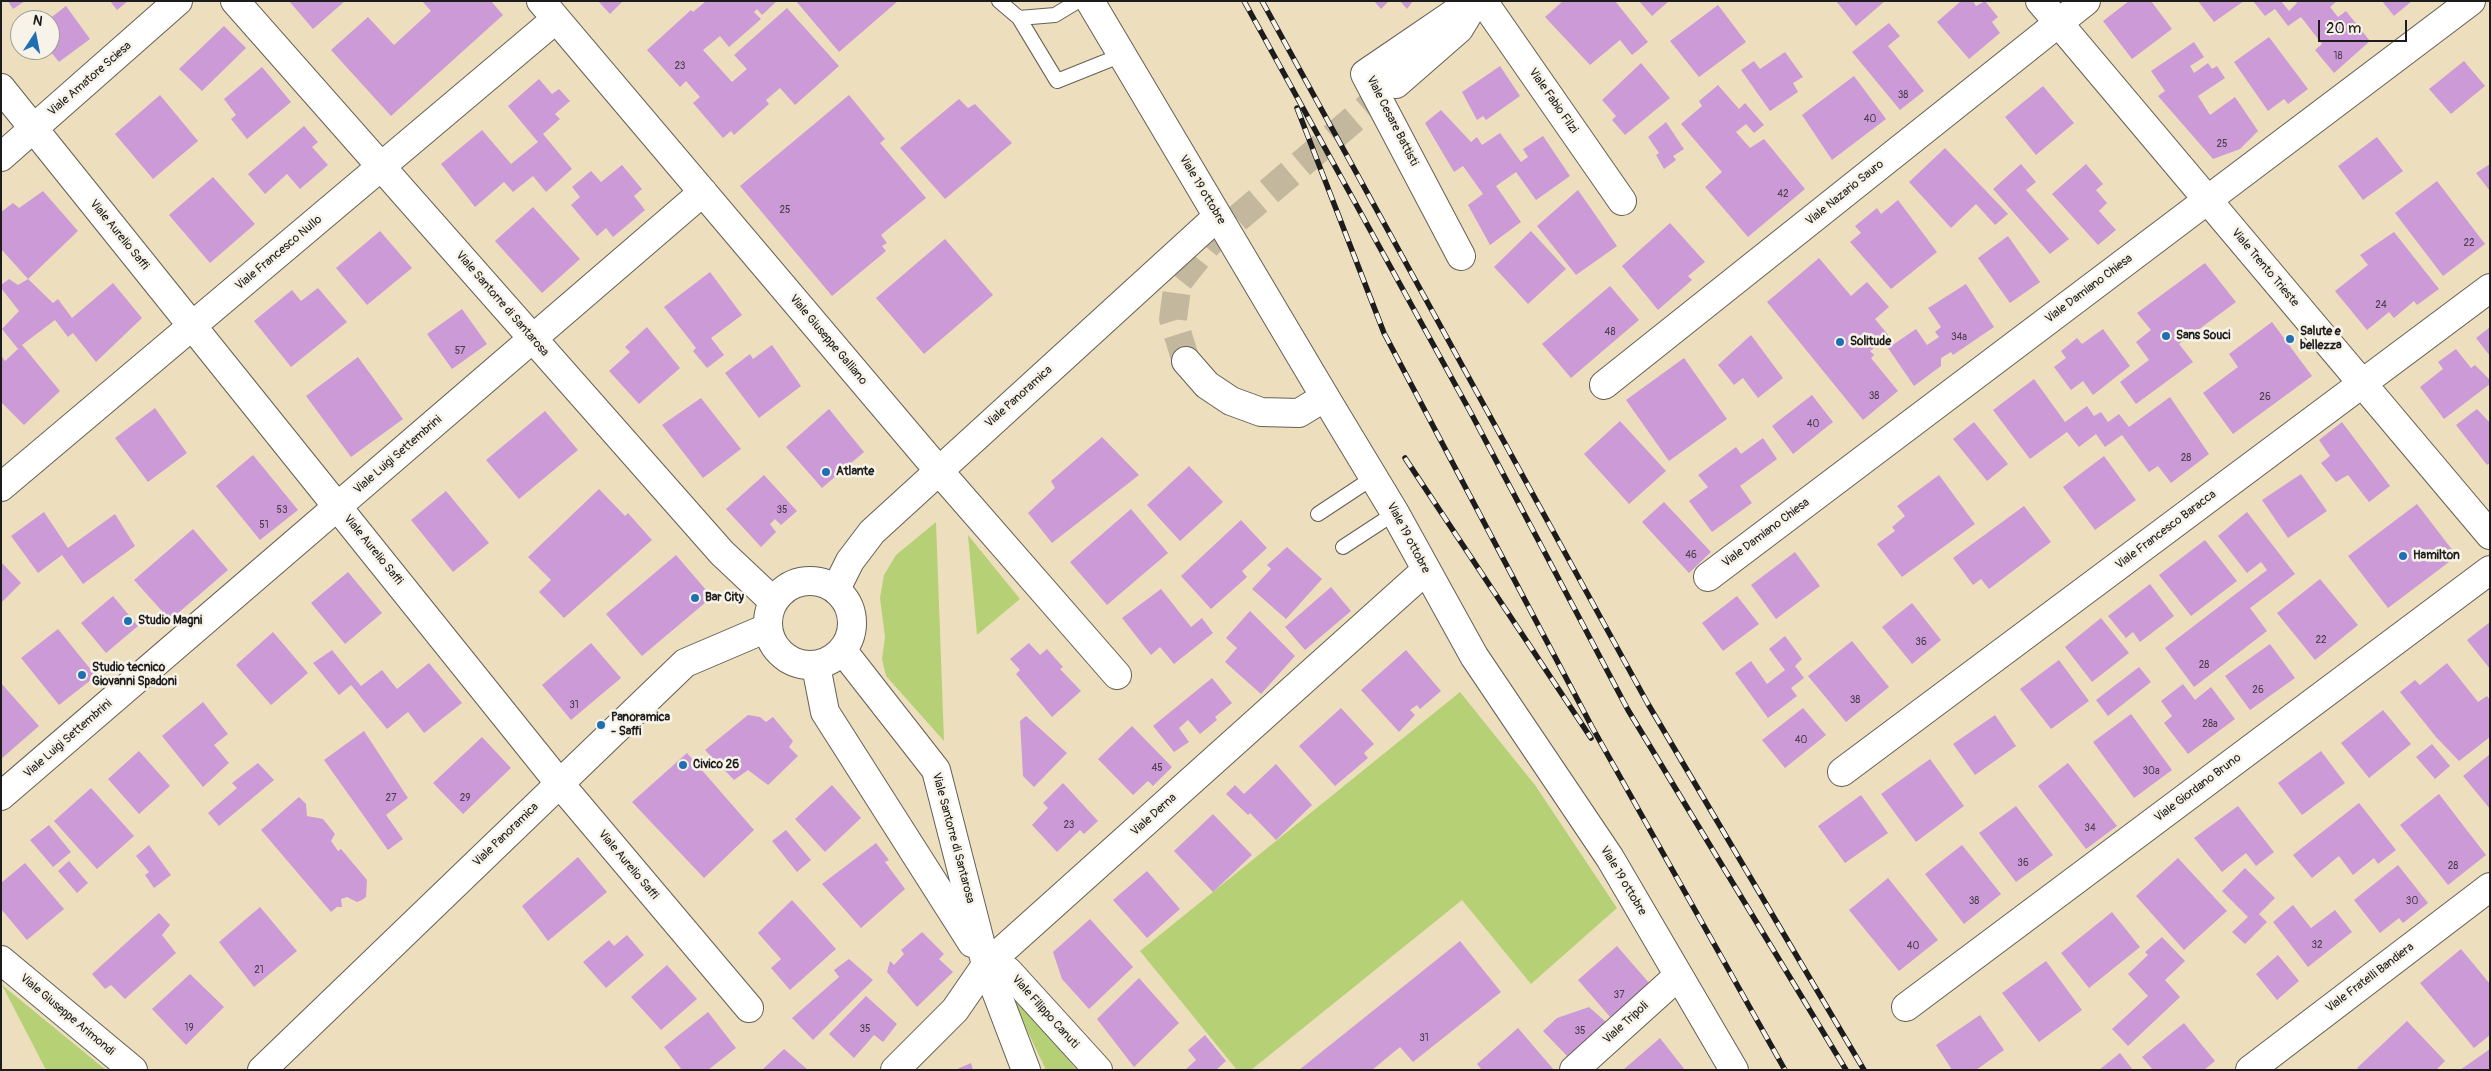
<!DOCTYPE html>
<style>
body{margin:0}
#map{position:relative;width:2491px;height:1071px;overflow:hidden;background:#eddfbe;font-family:Pangolin,sans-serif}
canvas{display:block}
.frame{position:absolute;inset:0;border:2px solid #1c1c1c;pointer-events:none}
.north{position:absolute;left:10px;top:10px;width:50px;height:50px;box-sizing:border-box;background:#f7f3e8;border:1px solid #9f9d96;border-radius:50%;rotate:11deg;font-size:14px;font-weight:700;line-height:20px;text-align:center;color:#1c1c1c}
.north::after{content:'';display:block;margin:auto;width:18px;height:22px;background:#1f6fb2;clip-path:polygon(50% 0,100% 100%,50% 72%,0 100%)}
.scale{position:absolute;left:2318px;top:20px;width:89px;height:22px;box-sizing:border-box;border:2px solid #1c1c1c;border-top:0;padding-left:6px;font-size:15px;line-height:18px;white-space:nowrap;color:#1c1c1c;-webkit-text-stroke:4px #f7f3e8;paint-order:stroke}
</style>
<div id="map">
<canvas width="2491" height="1071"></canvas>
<div class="frame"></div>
<div class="north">N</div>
<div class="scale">20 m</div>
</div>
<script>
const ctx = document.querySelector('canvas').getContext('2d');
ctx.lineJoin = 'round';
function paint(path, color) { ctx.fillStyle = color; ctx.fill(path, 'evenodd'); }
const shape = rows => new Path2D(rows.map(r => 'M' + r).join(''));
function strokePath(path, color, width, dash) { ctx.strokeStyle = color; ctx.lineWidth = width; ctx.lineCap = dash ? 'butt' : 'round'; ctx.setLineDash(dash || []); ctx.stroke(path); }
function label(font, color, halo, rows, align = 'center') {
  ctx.font = font + ' Pangolin,sans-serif'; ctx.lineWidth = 5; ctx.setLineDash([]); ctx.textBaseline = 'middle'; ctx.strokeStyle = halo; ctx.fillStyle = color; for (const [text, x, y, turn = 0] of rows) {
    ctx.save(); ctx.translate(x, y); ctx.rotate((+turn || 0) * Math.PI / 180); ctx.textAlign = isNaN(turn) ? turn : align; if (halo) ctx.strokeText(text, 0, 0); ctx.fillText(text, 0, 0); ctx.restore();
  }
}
paint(shape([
 [936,522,944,741,886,676,882,659,885,637,880,598,884,575,896,555],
 [968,535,1020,599,977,635],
 [1460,692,1535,785,1617,908,1531,984,1462,900,1251,1070,1237,1070,1140,951],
 [2,985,106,1070,46,1070],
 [1008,990,1077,1070,1046,1070]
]), '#b6d075');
paint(shape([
 [8,1,25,1,13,9],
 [110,1,128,1,117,10],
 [289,1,345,1,313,29],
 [422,1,491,1,503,15,391,116,331,50,368,17,394,45,431,11],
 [598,1,623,1,610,14],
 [706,1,777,1,762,15,757,9,754,12,761,19,729,47,720,36,703,50,732,82,747,69,734,55,787,8,839,66,795,105,780,88,766,100,769,104,734,135,731,131,723,138,693,103,700,97,686,81,680,87,647,50,691,10,693,12],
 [796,1,898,1,839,52],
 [1374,1,1389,1,1381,9],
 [1400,1,1413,1,1407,9],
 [1563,1,1615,1,1648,42,1632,55,1620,40,1590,65,1545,17],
 [1639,1,1669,1,1652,16],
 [1836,1,1885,1,1856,26],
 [1961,1,1973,1,1976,6,1985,1,1998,17,1992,22,2000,33,1969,59,1937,22],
 [2129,1,2151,1,2172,29,2132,59,2103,21],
 [2198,1,2244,1,2214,22],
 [2253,1,2281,1,2289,11,2297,3,2296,1,2337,1,2330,7,2338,17,2346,11,2370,41,2334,73,2315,50,2322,44,2301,17,2288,26,2275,9,2265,16],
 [2382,1,2412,1,2394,16],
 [1718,5,1746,42,1699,77,1670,41],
 [66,6,90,39,59,62,50,51,50,20,48,20],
 [1889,23,1900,36,1888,46,1924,91,1900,110,1852,52],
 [224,26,246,48,202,91,179,69],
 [2269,37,2308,89,2288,104,2284,99,2268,111,2234,62],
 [2194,42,2204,57,2190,66,2194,73,2208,63,2212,69,2217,66,2225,78,2198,96,2210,115,2235,97,2258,131,2240,149,2213,159,2158,96,2165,91,2151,71],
 [1785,52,1803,77,1793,83,1798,92,1770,111,1741,70,1754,61,1760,69],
 [2464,61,2485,86,2451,114,2429,89],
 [1641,63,1670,98,1625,135,1612,120,1616,116,1602,100],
 [1500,66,1520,96,1486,120,1483,116,1477,120,1462,92],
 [262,67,291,102,247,139,231,119,236,115,224,99],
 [1854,76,1886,119,1832,160,1802,115],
 [539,79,552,94,559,89,570,101,555,114,560,119,543,134,572,169,546,192,533,176,513,192,504,182,475,207,441,164,482,130,511,164,538,142,508,106],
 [1718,85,1739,109,1745,103,1764,125,1754,133,1746,124,1736,132,1750,148,1764,139,1805,189,1748,237,1705,187,1722,172,1681,124,1702,106,1699,101],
 [2043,86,2074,123,2036,155,2005,117],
 [160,95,198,141,153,179,115,134],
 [849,95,885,139,880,143,926,198,881,235,887,243,882,246,886,251,832,296,740,186],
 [959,99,968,108,975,104,1012,143,945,199,900,148],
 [1441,110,1471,142,1477,137,1482,145,1500,133,1521,162,1528,157,1523,149,1543,136,1570,176,1536,200,1516,172,1496,186,1521,222,1490,245,1468,205,1483,194,1463,166,1454,172,1425,123],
 [1666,122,1684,149,1673,156,1676,160,1664,169,1656,155,1659,153,1648,137],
 [304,126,318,142,312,147,328,165,300,189,287,174,265,194,248,174],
 [2377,137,2403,171,2363,200,2338,166],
 [1945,148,2008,214,1995,225,1976,204,1951,228,1909,182],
 [2021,164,2036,182,2026,190,2069,239,2050,254,1993,189],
 [2086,164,2103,184,2096,190,2107,203,2099,211,2116,230,2098,245,2052,194],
 [2490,164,2490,191,2476,173],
 [622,165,642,189,634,196,645,210,613,237,606,228,597,236,571,205,580,197,572,187,591,171,601,182],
 [213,177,255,224,210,263,169,215],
 [2437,181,2485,244,2443,276,2395,213],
 [1578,190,1617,246,1576,275,1537,226],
 [43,191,78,231,28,279,1,249,1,212,13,203,19,208],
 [1898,200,1937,252,1891,289,1850,242,1861,233,1855,226,1877,208,1881,214],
 [533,207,580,259,542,293,495,241],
 [1670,223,1705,262,1688,276,1692,280,1658,310,1622,266],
 [380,231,412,268,367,305,336,268],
 [1531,231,1566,269,1528,304,1494,267],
 [2394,232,2439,289,2417,305,2414,301,2394,318,2389,312,2367,330,2335,291,2368,265,2360,255],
 [2008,236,2040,282,2010,303,1978,258],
 [945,239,993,295,924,354,876,298],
 [1819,258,1851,296,1867,282,1889,307,1875,319,1889,336,1870,351,1874,355,1871,358,1898,391,1863,420,1767,302],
 [2205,263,2236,302,2179,344,2193,362,2136,404,2120,382,2149,360,2136,342,2151,330,2137,313],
 [710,272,742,315,711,338,724,355,707,368,693,351,696,348,664,307],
 [9,279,18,285,28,279,53,303,58,299,72,318,113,283,142,318,96,362,73,333,68,337,55,320,22,345,60,391,24,425,1,402,1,355,5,361,18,349,2,329,19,311,1,288,1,285],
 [1966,284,1994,327,1953,355,1951,352,1941,358,1941,366,1914,386,1888,348,1916,329,1927,345,1939,337,1935,332,1941,327,1928,308],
 [1610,286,1639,320,1571,378,1542,344],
 [318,288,347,322,291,367,254,321,292,290,301,301],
 [462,309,487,344,452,369,427,334],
 [2272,322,2312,376,2233,434,2203,393,2238,367,2229,354],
 [647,327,680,368,639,404,609,371,630,352,625,347],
 [2490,327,2490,356,2476,338],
 [2103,329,2130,366,2093,395,2083,381,2071,390,2054,367,2066,358,2061,351,2077,338,2082,344],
 [1751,335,1783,378,1758,398,1743,378,1734,385,1718,365],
 [772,345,801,386,759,418,725,373,750,354,753,359],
 [2456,349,2471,368,2475,365,2490,380,2490,384,2444,419,2420,387,2443,369,2438,362],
 [358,357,403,419,351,457,306,396],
 [1684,358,1727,419,1669,461,1626,400],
 [2034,379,2065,422,2087,406,2094,416,2101,412,2108,422,2119,414,2129,427,2170,397,2209,454,2171,483,2158,466,2149,472,2122,435,2105,447,2096,434,2079,447,2067,432,2030,459,1993,410],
 [1812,395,1833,422,1793,454,1772,426],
 [701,398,741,449,703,478,662,425],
 [155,408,187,453,148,482,115,438],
 [829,409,864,452,822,488,786,447],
 [2477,409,2490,423,2490,463,2487,465,2456,425],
 [545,411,578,450,519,499,486,460],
 [1620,421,1666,471,1629,504,1584,454],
 [1974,422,2008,464,1987,481,1953,439],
 [2342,422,2390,486,2369,502,2348,475,2336,482,2321,463,2330,456,2319,440],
 [1102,437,1139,475,1052,543,1028,513,1055,488,1051,481],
 [1763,438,1777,459,1740,486,1752,503,1712,532,1689,501,1708,487,1698,475,1736,447,1741,454],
 [253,455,298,510,260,540,216,486],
 [2104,456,2136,500,2095,530,2063,487],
 [1189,466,1223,502,1180,541,1147,505],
 [2301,474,2327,511,2288,538,2262,500],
 [764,475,797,511,781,525,775,519,770,524,776,532,761,547,726,509],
 [1939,475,1975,524,1902,577,1877,544,1895,531,1892,527,1905,516,1897,506],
 [599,489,625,516,628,513,652,540,564,618,539,592,551,580,528,557],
 [446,491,489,543,453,572,411,520],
 [1664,502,1711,552,1689,573,1642,522],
 [2417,504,2457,556,2388,608,2348,556],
 [2024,506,2051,542,1989,589,1981,579,1973,585,1953,558],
 [1131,509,1168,553,1107,605,1070,562],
 [44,512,68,548,115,514,135,546,83,584,62,555,38,573,11,536],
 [2247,512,2295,574,2250,608,2267,631,2194,687,2165,648,2267,570,2261,562,2247,573,2218,536],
 [1241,520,1267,548,1242,571,1247,577,1211,609,1181,576],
 [193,529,228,570,170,620,134,580],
 [2205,540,2237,581,2191,616,2159,575],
 [1287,547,1322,579,1286,619,1252,589,1271,569,1267,565],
 [1795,552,1820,586,1776,619,1751,585],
 [676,555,712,597,642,656,606,614],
 [1,562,21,583,1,603],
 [348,572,382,613,345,644,311,603],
 [2320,579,2358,625,2315,660,2277,613],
 [2150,584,2174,616,2140,642,2133,632,2126,638,2108,616],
 [1331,587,1351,611,1305,650,1285,627],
 [1161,589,1191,627,1202,618,1213,633,1174,664,1160,647,1151,655,1122,618],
 [113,596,138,626,106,653,81,623],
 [1737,596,1759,624,1723,651,1702,623],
 [1912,603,1941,640,1912,664,1882,627],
 [1250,611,1295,656,1261,694,1225,662,1237,648,1226,638],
 [2101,618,2129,653,2092,682,2065,647],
 [2490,622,2490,669,2467,640],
 [58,629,96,676,59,705,21,658],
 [273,632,308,673,271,705,236,665],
 [1785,636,1802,659,1795,666,1804,678,1791,688,1797,696,1768,718,1735,673,1751,661,1767,684,1785,670,1769,649],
 [1852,641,1889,687,1846,722,1808,676],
 [591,643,621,678,571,720,542,685],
 [1029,643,1040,655,1047,649,1063,667,1060,669,1081,691,1052,717,1016,674,1020,670,1010,659],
 [2270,644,2295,678,2250,710,2225,676],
 [332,650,361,686,382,670,397,689,429,663,462,703,424,733,408,712,387,729,351,685,339,695,313,663],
 [1406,650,1441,691,1420,709,1417,705,1410,710,1415,715,1399,732,1361,690],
 [2059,660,2089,701,2051,729,2020,689],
 [2447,663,2478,702,2487,696,2490,700,2490,737,2459,761,2436,737,2400,692,2415,680,2420,685],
 [2139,667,2151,682,2108,716,2096,700],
 [1212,678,1232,703,1215,717,1217,720,1200,734,1188,720,1179,728,1189,742,1174,752,1153,726],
 [1,683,39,726,1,759],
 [2183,684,2195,700,2211,687,2235,719,2188,754,2164,723,2172,716,2161,701],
 [203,702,228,734,214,745,229,763,203,787,162,736],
 [1341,708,1374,744,1364,753,1368,758,1335,786,1299,746],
 [1803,708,1826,735,1785,768,1762,740],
 [2383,710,2411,744,2369,778,2341,743],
 [2131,714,2172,770,2134,798,2093,742],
 [748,715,760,717,766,722,773,717,793,741,789,747,798,756,768,785,748,770,734,780,705,750],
 [1995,715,2016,746,1975,775,1953,744],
 [1026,716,1067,753,1034,787,1023,776,1020,721],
 [1132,726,1172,767,1153,786,1148,781,1133,795,1098,759],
 [364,731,408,798,386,815,403,839,388,850,324,760],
 [482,737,511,768,463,814,433,783],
 [2432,744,2450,766,2435,779,2416,757],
 [139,751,170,786,139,814,108,779],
 [2321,751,2345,783,2302,815,2278,783],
 [687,753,754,830,704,878,632,802],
 [2490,754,2490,809,2463,776],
 [1930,759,1964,806,1916,842,1881,794],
 [258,763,274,780,219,826,208,813,237,788,232,783],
 [2068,763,2117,826,2086,849,2038,786],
 [1276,764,1312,805,1276,840,1250,813,1248,815,1226,794,1235,785,1244,794],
 [1063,783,1098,821,1084,834,1080,830,1057,852,1032,825,1048,808,1043,803],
 [832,785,861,818,825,852,795,819],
 [91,788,134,836,97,869,54,821],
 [2439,794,2486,855,2448,885,2400,825],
 [1861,795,1888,833,1845,863,1818,826],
 [299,797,306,804,307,816,323,819,335,834,331,841,338,851,341,849,367,880,366,897,362,900,357,902,347,897,341,899,342,907,337,907,331,912,261,830],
 [2359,803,2396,850,2378,864,2374,858,2353,875,2339,856,2312,878,2293,855],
 [2016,806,2053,855,2016,882,1979,833],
 [2238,806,2274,852,2256,866,2246,853,2222,872,2194,838],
 [1213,814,1252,855,1213,892,1174,851],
 [49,825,71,852,53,867,30,840],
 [786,830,811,860,797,872,772,841],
 [876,843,889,860,885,862,905,889,861,928,822,884],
 [149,845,171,875,154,888,145,875,149,872,136,856],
 [1962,845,2001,894,1964,924,1925,874],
 [578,857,607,892,548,941,522,906],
 [2178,858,2227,911,2184,950,2136,896],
 [69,861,88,883,77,893,58,871],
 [25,863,64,909,27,940,1,909,1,883],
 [2398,865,2428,903,2403,923,2399,918,2380,933,2354,900],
 [2245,868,2275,898,2259,914,2267,922,2245,944,2232,932,2248,917,2222,891],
 [1147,871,1180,909,1147,938,1113,900],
 [1888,878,1938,940,1899,971,1849,910],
 [792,900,836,949,790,990,771,968,781,959,758,933],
 [2293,905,2311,928,2335,910,2352,932,2308,967,2273,922],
 [260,907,297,951,254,987,219,942],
 [2112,912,2140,947,2089,988,2061,953],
 [159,913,170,925,162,935,176,953,125,999,111,985,105,989,92,974],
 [1090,919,1133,967,1089,1009,1062,979,1053,952],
 [922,932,944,954,939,959,953,972,917,1007,887,972,890,961,894,965,904,954,901,950],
 [627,935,644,955,606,988,583,962,609,940,614,946],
 [2162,937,2185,961,2165,980,2180,997,2128,1046,2112,1029,2148,996,2128,974,2148,955,2145,952],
 [1460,941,1501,992,1413,1062,1400,1047,1372,1070,1299,1070],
 [1617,946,1650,984,1611,1018,1578,980],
 [2461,949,2490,984,2490,1035,2474,1048,2420,983],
 [2278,955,2299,981,2277,1000,2256,974],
 [849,959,873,980,813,1040,792,1018,839,977,834,970],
 [2046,961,2082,1010,2039,1042,2002,993],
 [667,965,697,999,661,1030,631,997],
 [190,974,224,1007,186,1045,152,1009],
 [1139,978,1179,1023,1134,1067,1097,1019],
 [866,996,897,1024,883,1042,874,1035,854,1058,829,1034],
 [1589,1007,1606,1022,1568,1057,1543,1031,1557,1018],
 [708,1012,736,1048,708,1070,682,1070,664,1047],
 [1980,1015,2004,1050,1976,1070,1952,1070,1936,1045],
 [2407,1021,2445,1061,2436,1070,2359,1070,2357,1068],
 [2184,1023,2215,1061,2204,1070,2153,1070,2142,1057],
 [1518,1028,1554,1070,1482,1070,1477,1064],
 [1205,1035,1226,1061,1216,1070,1185,1070,1196,1060,1188,1050],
 [1660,1038,1685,1070,1623,1070],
 [784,1049,808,1070,762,1070],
 [2490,1049,2490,1070,2460,1070],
 [2120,1053,2133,1070,2099,1070],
 [971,1063,973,1070,955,1070]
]), '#cc9ad7');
strokePath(shape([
 [1186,361,1173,319,1178,282,1210,242,1395,84]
]), '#c3b89e', 28, [28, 14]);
const lane = shape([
 [999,1,1019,18,1055,15,1078,1],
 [1019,18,1057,81,1122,55],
 [1318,514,1374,477],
 [1343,547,1395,513]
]);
const street = shape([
 [235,1,722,553,773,601],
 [541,1,939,471,1117,675],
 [1483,1,1622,201],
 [2040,1,2490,535],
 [1,88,560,784,749,1008],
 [1,157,178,1],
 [1461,256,1365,74,1472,1],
 [1604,385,2086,1],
 [1325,397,1395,513,1474,656,1610,858,1734,1070],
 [1,487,556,19],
 [1708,577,2471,1],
 [1842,772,2490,288],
 [1,796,703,192],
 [1,960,133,1070],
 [986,965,1008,971,1098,1070],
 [1906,1007,2490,570],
 [262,1070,685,663,767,628],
 [895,1070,955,1010,986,965,1425,571],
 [1574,1070,1678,976],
 [2250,1070,2490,887]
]);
const secondary = shape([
 [1090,1,1325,397,1299,413,1261,412,1231,401,1207,385,1186,361],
 [1396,84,1459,29,1476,1],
 '768 623a42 42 0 1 1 84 0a42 42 0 1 1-84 0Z',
 [836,589,850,561,872,532,1217,217],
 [843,651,936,770,986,965,1026,1070],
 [816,666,825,712,972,943]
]);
strokePath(lane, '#656055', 16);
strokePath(street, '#656055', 30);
strokePath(secondary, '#656055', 30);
strokePath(lane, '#fff', 14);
strokePath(street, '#fff', 28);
strokePath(secondary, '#fff', 28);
const rail = shape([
 [1244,1,1472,415,1628,710,1846,1070],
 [1262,1,1648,704,1864,1070],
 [1297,108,1384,333,1592,727,1785,1070],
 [1405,458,1591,738]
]);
strokePath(rail, '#1c1c1c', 5.5);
strokePath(rail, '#f7f3e8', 4, [11]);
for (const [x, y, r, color] of [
 [2166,336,5,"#1f6fb2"],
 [2290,339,5,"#1f6fb2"],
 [1840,342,5,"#1f6fb2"],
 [826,472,5,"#1f6fb2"],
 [2403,556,5,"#1f6fb2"],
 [695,598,5,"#1f6fb2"],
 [128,621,5,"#1f6fb2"],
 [82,675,5,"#1f6fb2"],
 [601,725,5,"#1f6fb2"],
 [683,765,5,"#1f6fb2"]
]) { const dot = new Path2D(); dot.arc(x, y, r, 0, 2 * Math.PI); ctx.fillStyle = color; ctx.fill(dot); strokePath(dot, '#f7f3e8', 2); }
label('10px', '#483c4b', null, [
 ["18",2338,56],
 ["23",680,66],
 ["38",1903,95],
 ["40",1870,119],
 ["25",2222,144],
 ["42",1783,194],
 ["25",785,210],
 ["22",2469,243],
 ["24",2381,305],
 ["48",1610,332],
 ["34a",1959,337],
 ["57",460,351],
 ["38",1874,396],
 ["26",2265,397],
 ["40",1813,424],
 ["28",2186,458],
 ["53",282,510],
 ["35",782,510],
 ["51",264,525],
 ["46",1691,555],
 ["22",2321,640],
 ["36",1921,642],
 ["28",2204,665],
 ["26",2258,690],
 ["38",1855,700],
 ["31",574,705],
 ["28a",2210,724],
 ["40",1801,740],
 ["45",1157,768],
 ["30a",2151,771],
 ["27",391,798],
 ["29",465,798],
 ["23",1069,825],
 ["34",2090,828],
 ["36",2023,863],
 ["28",2453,866],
 ["38",1974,901],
 ["30",2412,901],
 ["32",2317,945],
 ["40",1913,946],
 ["21",259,970],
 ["37",1619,995],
 ["19",189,1028],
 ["35",865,1029],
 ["35",1580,1031],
 ["31",1424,1038]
]);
label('12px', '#1c1c1c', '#f7f3e8', [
 ["Viale Amatore Sciesa",90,79,-41],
 ["Viale Fabio Filzi",1553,101,55],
 ["Viale Cesare Battisti",1392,121,63],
 ["Viale 19 ottobre",1202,190,59],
 ["Viale Nazario Sauro",1845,193,-39],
 ["Viale Aurelio Saffi",119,235,51],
 ["Viale Francesco Nullo",279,253,-40],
 ["Viale Trento Trieste",2265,268,50],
 ["Viale Damiano Chiesa",2089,289,-37],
 ["Viale Santorre di Santarosa",502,304,49],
 ["Viale Giuseppe Galliano",828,340,50],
 ["Viale Panoramica",1019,397,-42],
 ["Viale Luigi Settembrini",398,455,-41],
 ["Viale Francesco Baracca",2166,530,-37],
 ["Viale Damiano Chiesa",1766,533,-37],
 ["Viale 19 ottobre",1408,538,62],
 ["Viale Aurelio Saffi",373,550,51],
 ["Viale Luigi Settembrini",68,739,-41],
 ["Viale Giordano Bruno",2198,788,-37],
 ["Viale Derna",1154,815,-42],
 ["Viale Panoramica",506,835,-44],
 ["Viale Santorre di Santarosa",953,838,75],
 ["Viale Aurelio Saffi",628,865,50],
 ["Viale 19 ottobre",1623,881,59],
 ["Viale Fratelli Bandiera",2370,978,-37],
 ["Viale Filippo Canuti",1045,1012,48],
 ["Viale Giuseppe Arimondi",67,1015,40],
 ["Viale Tripoli",1626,1023,-42]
]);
label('bold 12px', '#1c1c1c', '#f7f3e8', [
 ["Salute e",2300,332],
 ["bellezza",2300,346],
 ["Sans Souci",2176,336],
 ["Solitude",1850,342],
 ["Atlante",836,472],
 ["Hamilton",2413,556],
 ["Bar City",705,598],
 ["Studio Magni",138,621],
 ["Studio tecnico",92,668],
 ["Giovanni Spadoni",92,682],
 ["Panoramica",611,718],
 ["- Saffi",611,732],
 ["Civico 26",693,765]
], 'left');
</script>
